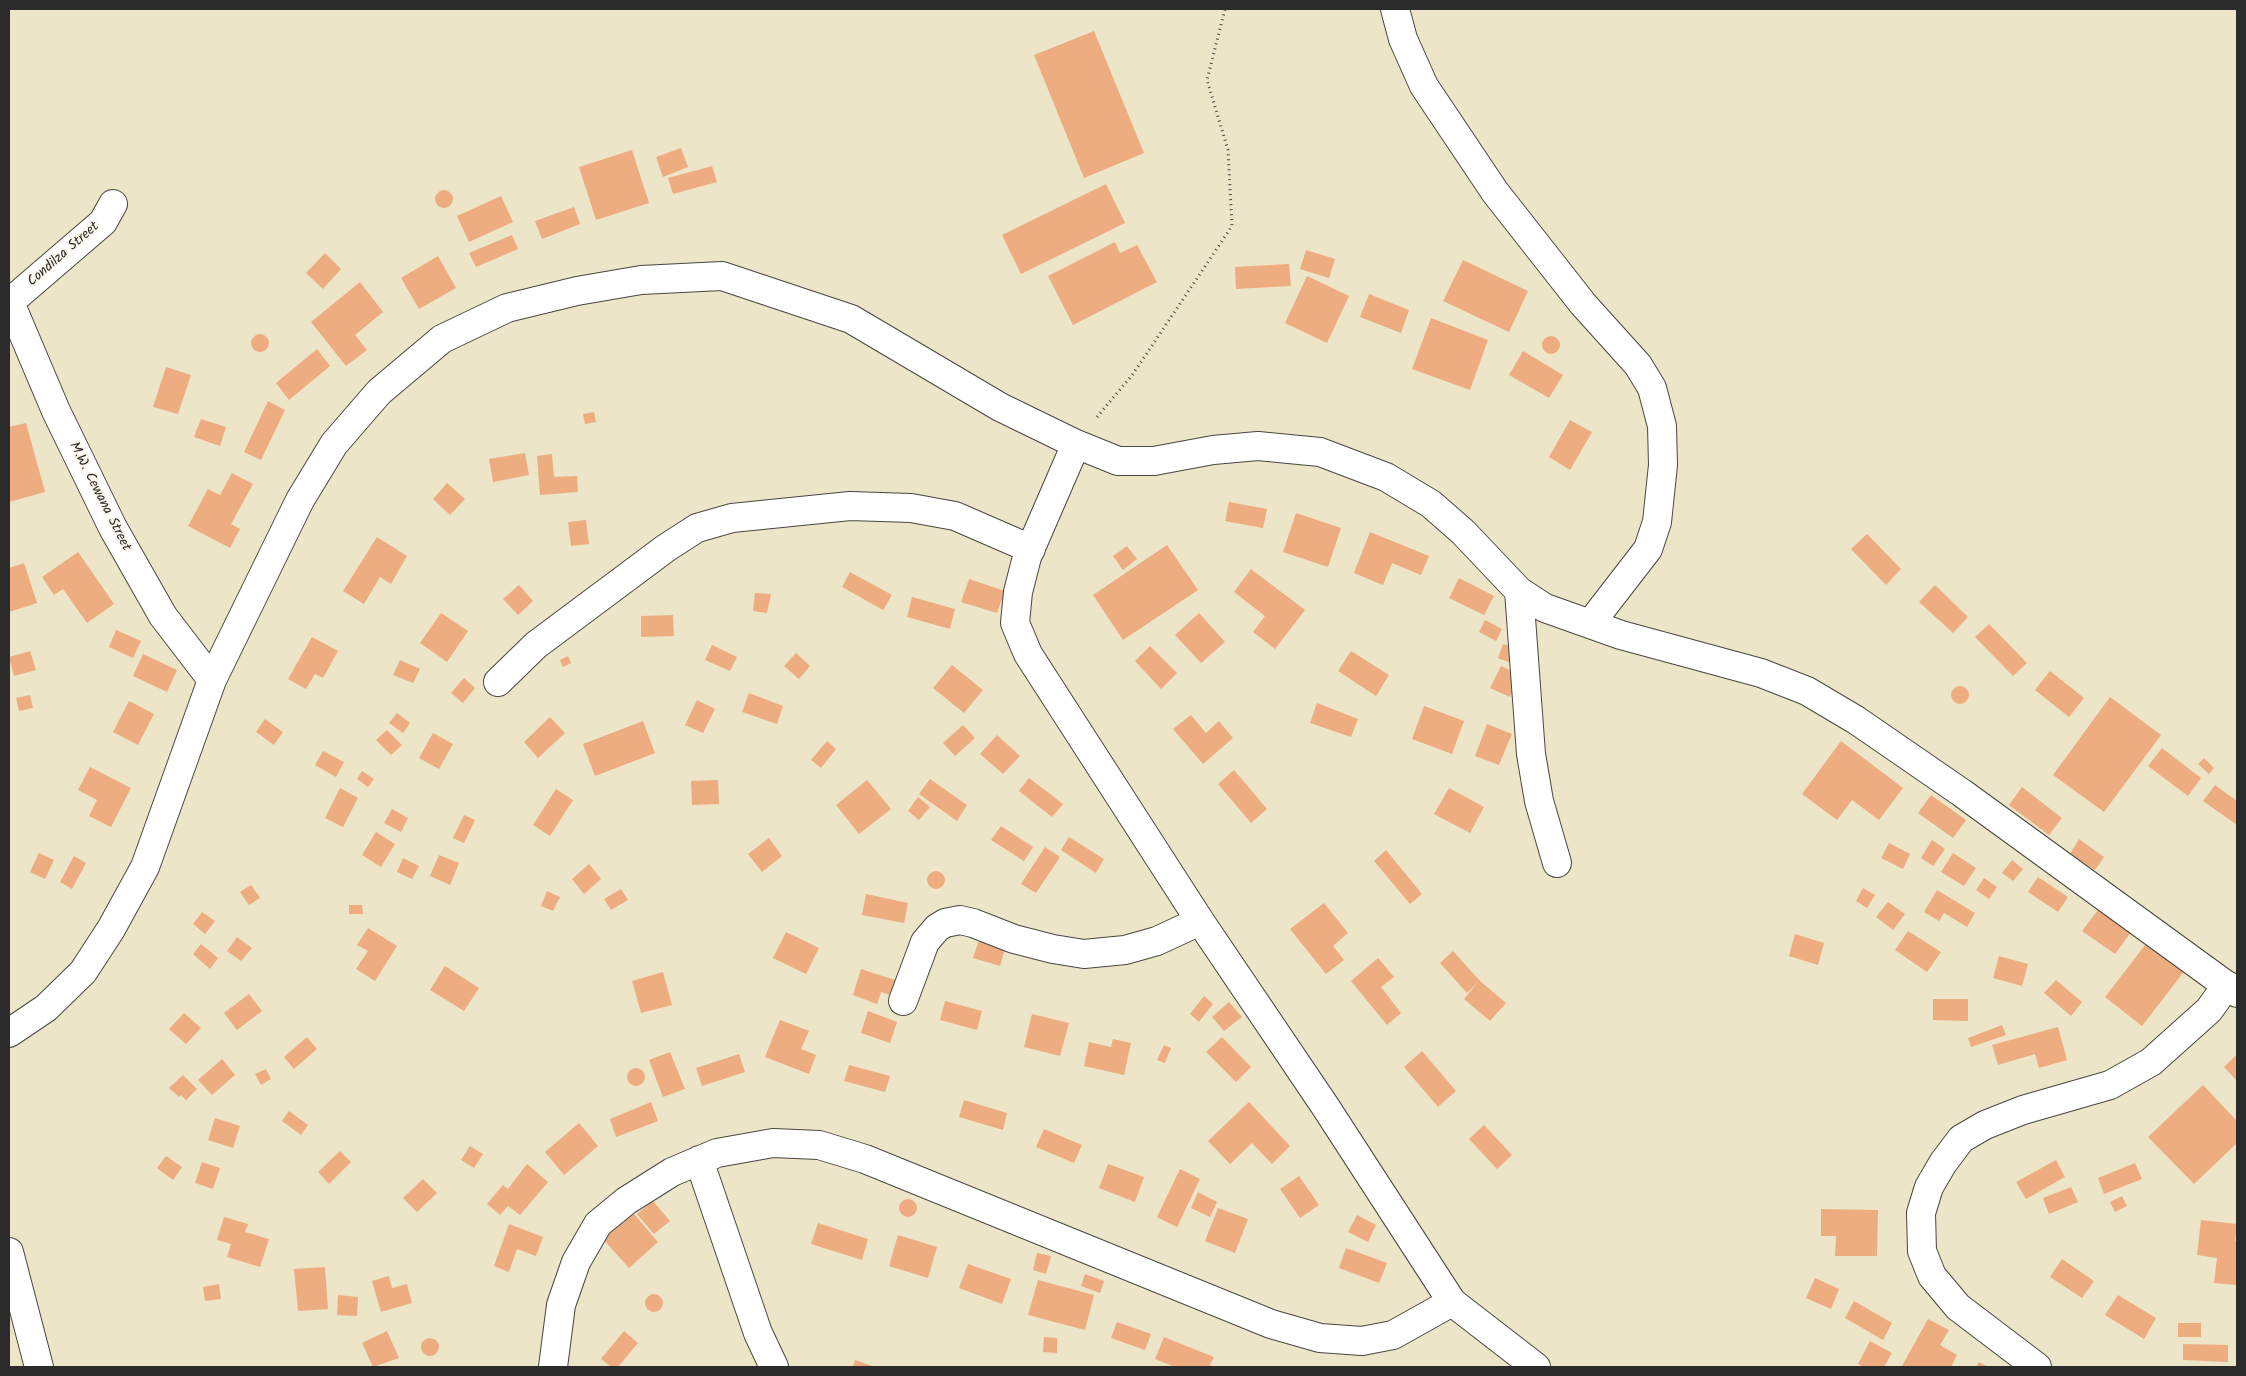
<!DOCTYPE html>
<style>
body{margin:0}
#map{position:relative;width:2246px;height:1376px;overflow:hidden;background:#ede5c7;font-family:Kalam,sans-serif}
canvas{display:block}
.frame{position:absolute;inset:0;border:10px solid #2b2b2b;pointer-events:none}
</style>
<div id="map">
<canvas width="2246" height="1376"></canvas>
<div class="frame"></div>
</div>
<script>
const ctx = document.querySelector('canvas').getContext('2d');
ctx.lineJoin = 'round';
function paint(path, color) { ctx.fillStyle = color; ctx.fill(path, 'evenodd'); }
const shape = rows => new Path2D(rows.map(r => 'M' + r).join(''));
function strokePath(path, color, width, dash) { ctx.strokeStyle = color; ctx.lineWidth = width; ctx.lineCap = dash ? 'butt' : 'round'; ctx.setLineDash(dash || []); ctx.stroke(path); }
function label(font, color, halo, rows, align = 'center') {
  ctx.font = font + ' Kalam,sans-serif'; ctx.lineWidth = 4; ctx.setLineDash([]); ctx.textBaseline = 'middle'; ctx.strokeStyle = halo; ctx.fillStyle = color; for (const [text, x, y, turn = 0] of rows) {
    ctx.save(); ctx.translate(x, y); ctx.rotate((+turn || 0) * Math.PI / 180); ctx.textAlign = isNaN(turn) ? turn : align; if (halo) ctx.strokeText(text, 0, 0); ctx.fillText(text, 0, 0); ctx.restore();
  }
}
paint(shape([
 [1094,31,1144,153,1084,178,1034,55],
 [681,148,688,167,663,177,656,157],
 [632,150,649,203,596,220,579,167],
 [712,166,717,182,673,194,668,178],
 [1106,184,1125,223,1021,274,1002,235],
 '435 199a9 9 0 1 1 18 0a9 9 0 1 1-18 0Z',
 [501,196,513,222,469,242,457,216],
 [574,207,580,224,542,239,535,221],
 [512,235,518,249,476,267,469,253],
 [1115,242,1120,253,1137,245,1157,282,1073,325,1048,276],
 [1306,250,1335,259,1329,278,1300,269],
 [325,253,341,269,323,289,306,273],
 [438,256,456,288,419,309,401,278],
 [1463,260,1528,291,1509,332,1443,301],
 [1289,264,1291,286,1236,289,1235,267],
 [1307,276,1349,296,1327,343,1285,323],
 [360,282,383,312,355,335,367,350,346,366,311,322],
 [1369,294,1409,310,1401,333,1360,317],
 [1431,318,1488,340,1470,390,1412,369],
 '251 343a9 9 0 1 1 18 0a9 9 0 1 1-18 0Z',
 '1542 345a9 9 0 1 1 18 0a9 9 0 1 1-18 0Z',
 [317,349,330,366,289,400,276,383],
 [1523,351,1563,375,1549,398,1509,375],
 [166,367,191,375,178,414,153,407],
 [268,401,285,410,261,460,244,452],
 [594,412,596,422,585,424,583,414],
 [201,419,226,427,220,446,194,437],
 [1570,420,1592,432,1570,470,1549,457],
 [26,423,45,492,9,502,9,427],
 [525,453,529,475,493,482,489,459],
 [552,454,554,477,577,476,578,492,540,495,537,456],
 [232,473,253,484,231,524,240,529,230,548,188,526,208,489,220,495],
 [447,483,465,499,450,515,433,499],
 [1229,502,1267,509,1263,528,1225,521],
 [1296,513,1341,528,1328,567,1283,552],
 [586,520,589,544,571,546,568,522],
 [1370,532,1429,556,1421,575,1392,563,1383,585,1354,573],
 [1867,534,1901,569,1886,585,1851,549],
 [377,537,407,556,391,584,380,577,364,604,343,591],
 [1167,545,1198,590,1123,640,1093,595],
 [1127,546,1137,559,1123,570,1113,556],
 [78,552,114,604,87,623,63,589,54,595,42,577],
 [24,563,37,603,9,612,9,568],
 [1251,569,1305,610,1275,649,1253,632,1265,616,1234,592],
 [850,572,892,595,883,610,842,587],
 [1459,578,1494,596,1484,615,1449,598],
 [969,579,1005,591,997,613,961,602],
 [519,585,533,601,518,615,503,599],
 [1935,585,1968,617,1953,633,1919,602],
 [755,593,771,594,767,613,753,611],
 [912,597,955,609,950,629,907,617],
 [441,613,468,631,447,662,420,643],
 [1199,613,1225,642,1201,663,1175,635],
 [673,615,674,636,641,637,641,616],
 [1485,620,1502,629,1496,641,1479,632],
 [1989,624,2027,663,2013,676,1975,637],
 [116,630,141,641,133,658,109,647],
 [312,637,338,651,323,678,315,674,306,689,288,679],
 [1503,644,1516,648,1511,663,1498,658],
 [712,645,737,657,730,671,705,660],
 [1150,646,1177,673,1161,689,1135,661],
 [30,651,36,670,14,676,9,657],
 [1351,651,1389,675,1376,696,1338,671],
 [796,653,810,666,799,679,784,666],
 [143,654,177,670,167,692,133,676],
 [568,656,571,663,563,667,560,660],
 [400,660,420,669,413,683,393,675],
 [952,665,983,690,964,713,933,688],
 [1501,666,1520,675,1510,697,1490,688],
 [2050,671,2084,698,2069,717,2035,690],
 [464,678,475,688,463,703,451,693],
 '1951 695a9 9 0 1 1 18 0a9 9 0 1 1-18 0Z',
 [749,693,783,706,777,724,742,712],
 [30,695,33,708,19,711,16,698],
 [2110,697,2161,735,2104,812,2053,775],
 [697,700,715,709,703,733,685,725],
 [129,701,154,714,138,745,113,732],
 [1317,703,1358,719,1351,737,1310,723],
 [1424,706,1464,721,1452,754,1412,739],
 [397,713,410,723,403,733,389,723],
 [1191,715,1206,733,1219,721,1233,738,1203,764,1173,729],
 [550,717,565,733,538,758,524,742],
 [265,719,283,732,274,745,256,732],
 [643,721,655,753,595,776,583,744],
 [1487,724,1512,734,1499,765,1475,756],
 [963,725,975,738,955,756,943,743],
 [387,730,402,745,391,755,376,740],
 [433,733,453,744,439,769,419,758],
 [997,735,1020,756,1003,774,980,754],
 [827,741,836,749,821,768,811,760],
 [1841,741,1903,788,1879,820,1852,800,1837,820,1802,794],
 [2162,748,2201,778,2188,796,2148,766],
 [323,751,344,762,336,777,315,765],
 [2204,758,2214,768,2209,774,2198,764],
 [90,767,131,788,111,827,89,816,97,800,78,790],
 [1234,770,1267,809,1251,823,1218,784],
 [362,771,374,779,368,787,357,779],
 [1029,778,1063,804,1052,817,1019,791],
 [930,779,967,805,957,821,919,794],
 [718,780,719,804,692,805,691,781],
 [867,780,891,809,859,834,836,805],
 [2215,785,2237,801,2237,825,2203,801],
 [2022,787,2062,818,2049,835,2009,805],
 [340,788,358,798,343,827,325,818],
 [1449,788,1484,807,1470,833,1434,814],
 [556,789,573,800,550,836,533,825],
 [1931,795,1966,820,1953,838,1918,813],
 [918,797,930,807,919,820,908,811],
 [392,809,408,818,401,832,384,823],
 [464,815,475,820,464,843,453,838],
 [1001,826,1033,847,1024,861,991,840],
 [376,832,395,844,381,867,362,855],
 [1069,837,1104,859,1096,873,1061,850],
 [769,838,782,856,762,872,748,854],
 [2079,839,2104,857,2095,870,2070,854],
 [1932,840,1945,849,1933,866,1921,858],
 [1889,843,1910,854,1903,869,1881,858],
 [1045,847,1060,857,1036,893,1021,884],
 [1386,850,1422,894,1410,904,1374,861],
 [39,853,54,860,45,879,30,872],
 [1953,853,1976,868,1964,886,1941,872],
 [439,855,459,863,450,885,430,876],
 [74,856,86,863,72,889,60,882],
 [403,858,419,866,412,879,397,872],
 [2012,860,2023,869,2013,881,2002,873],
 [589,864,601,879,584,894,572,879],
 '927 880a9 9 0 1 1 18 0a9 9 0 1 1-18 0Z',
 [2038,877,2068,897,2058,912,2028,892],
 [1984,878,1997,887,1989,899,1976,890],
 [251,885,260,898,249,905,240,892],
 [1863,888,1875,895,1867,908,1856,901],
 [621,889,628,900,611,910,604,899],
 [1937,890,1975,913,1967,927,1944,913,1939,921,1924,912],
 [547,891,560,897,553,911,541,906],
 [866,894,908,903,904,923,862,915],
 [1888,902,1905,914,1893,930,1876,917],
 [1324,903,1348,933,1333,946,1344,960,1326,974,1290,929],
 [349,905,362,905,363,914,349,914],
 [2101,906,2134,928,2115,954,2082,931],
 [202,912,215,921,205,934,193,924],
 [368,928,397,946,375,981,356,969,368,951,357,945],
 [1908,931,1941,952,1927,972,1895,950],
 [786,932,819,948,806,974,773,958],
 [981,934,1007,942,1000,966,973,958],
 [1795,934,1824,943,1818,965,1789,956],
 [237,937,252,948,241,961,227,951],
 [2149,940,2186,969,2142,1026,2105,997],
 [201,944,218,958,210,969,193,954],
 [1453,951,1480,981,1506,1003,1490,1021,1464,999,1478,982,1467,993,1440,963],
 [1999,956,2028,964,2022,986,1993,978],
 [1378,958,1394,977,1381,987,1401,1013,1387,1025,1351,981],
 [445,966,479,988,464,1011,430,990],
 [861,969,901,982,896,997,881,992,877,1004,853,995],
 [663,972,672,1005,641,1013,632,981],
 [2056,980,2082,1002,2071,1016,2044,993],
 [249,994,262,1011,237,1030,224,1013],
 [1204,996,1213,1004,1199,1022,1190,1014],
 [1933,999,1968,999,1968,1021,1933,1020],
 [945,1001,982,1011,977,1030,940,1020],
 [1229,1002,1242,1017,1224,1031,1212,1017],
 [868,1011,897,1022,890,1043,861,1033],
 [184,1013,201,1028,186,1044,169,1029],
 [1032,1014,1069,1023,1060,1056,1024,1047],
 [780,1020,809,1031,801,1049,816,1055,809,1074,765,1057],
 [2002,1025,2006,1035,1971,1047,1968,1038],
 [2058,1027,2067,1060,2039,1068,2035,1054,1998,1065,1992,1045],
 [307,1037,317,1049,294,1069,284,1057],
 [1222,1037,1251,1067,1236,1082,1206,1052],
 [1113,1039,1131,1043,1124,1075,1084,1066,1089,1042,1111,1047],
 [1164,1045,1171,1048,1165,1063,1157,1060],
 [1422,1051,1456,1091,1438,1107,1404,1067],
 [670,1052,685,1089,663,1097,649,1060],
 [739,1054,745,1072,702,1086,696,1068],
 [2237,1054,2237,1081,2224,1067],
 [222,1059,235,1075,212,1095,198,1080],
 [849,1065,890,1076,885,1092,844,1081],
 '627 1077a9 9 0 1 1 18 0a9 9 0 1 1-18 0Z',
 [266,1069,271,1079,261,1085,255,1074],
 [183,1075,197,1089,186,1100,181,1095,179,1097,169,1088],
 [2203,1085,2237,1121,2237,1143,2194,1184,2148,1137],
 [964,1100,1007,1113,1003,1130,959,1117],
 [651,1102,658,1121,616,1137,610,1119],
 [1249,1102,1290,1146,1272,1164,1252,1143,1230,1164,1208,1141],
 [289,1111,308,1125,301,1135,282,1121],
 [215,1118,240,1126,233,1148,208,1140],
 [579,1123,598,1146,564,1175,545,1152],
 [1484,1125,1512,1155,1497,1169,1469,1139],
 [1044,1129,1082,1145,1074,1163,1036,1147],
 [470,1146,483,1154,474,1168,461,1160],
 [340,1151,351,1162,329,1184,318,1172],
 [166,1156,182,1167,173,1180,157,1168],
 [2056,1160,2065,1177,2026,1199,2016,1182],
 [202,1162,220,1168,213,1189,195,1183],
 [2135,1163,2142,1179,2104,1194,2098,1178],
 [527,1164,548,1182,520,1215,508,1206,500,1215,487,1204,503,1185,508,1189],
 [1108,1164,1144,1177,1135,1202,1099,1188],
 [1180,1169,1200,1179,1177,1227,1157,1217],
 [1299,1176,1319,1205,1300,1218,1280,1189],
 [423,1179,437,1193,417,1212,403,1198],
 [2071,1187,2078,1202,2049,1214,2043,1198],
 [1198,1192,1217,1202,1210,1217,1191,1208],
 [2122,1196,2127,1206,2115,1212,2110,1202],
 '899 1208a9 9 0 1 1 18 0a9 9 0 1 1-18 0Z',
 [653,1201,670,1221,654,1234,637,1214],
 [1218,1208,1248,1219,1235,1253,1205,1241],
 [1821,1209,1878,1210,1877,1256,1835,1256,1836,1236,1821,1236],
 [633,1213,658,1242,629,1268,603,1239],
 [1357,1215,1376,1225,1368,1242,1348,1232],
 [224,1217,248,1224,245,1232,269,1239,260,1267,227,1257,231,1244,217,1240],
 [2201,1220,2237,1224,2235,1241,2237,1241,2237,1285,2214,1283,2217,1258,2197,1255],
 [818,1223,868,1239,862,1260,811,1244],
 [509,1224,543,1237,536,1256,517,1249,509,1272,494,1266],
 [898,1235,937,1247,928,1278,889,1266],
 [1346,1248,1387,1263,1379,1283,1339,1268],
 [1037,1253,1051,1256,1046,1274,1033,1270],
 [2062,1259,2094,1281,2082,1298,2050,1277],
 [968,1264,1011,1279,1002,1304,959,1288],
 [325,1267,328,1309,298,1311,294,1269],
 [1085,1274,1104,1281,1100,1293,1081,1286],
 [389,1276,392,1288,407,1284,412,1303,381,1312,372,1281],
 [1815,1278,1839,1289,1831,1309,1806,1298],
 [1038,1280,1094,1295,1085,1330,1028,1315],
 [219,1284,221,1299,205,1301,203,1287],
 '645 1303a9 9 0 1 1 18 0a9 9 0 1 1-18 0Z',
 [338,1295,358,1297,357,1316,337,1315],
 [2118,1295,2156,1318,2144,1339,2105,1315],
 [1854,1301,1892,1323,1883,1340,1845,1318],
 [1928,1319,1949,1330,1940,1345,1957,1355,1951,1367,1905,1367,1902,1366],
 [1117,1322,1151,1334,1145,1350,1111,1338],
 [2178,1323,2201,1323,2201,1337,2178,1337],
 [387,1331,399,1358,373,1367,362,1343],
 [624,1331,638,1343,618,1367,611,1367,601,1359],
 [1044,1337,1057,1338,1057,1353,1043,1352],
 [1164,1337,1214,1357,1209,1367,1175,1367,1155,1359],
 '421 1347a9 9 0 1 1 18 0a9 9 0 1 1-18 0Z',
 [1870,1341,1892,1353,1884,1367,1864,1367,1858,1364],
 [2183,1344,2228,1345,2228,1362,2183,1360],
 [855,1360,875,1367,853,1367],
 [1979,1362,1988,1367,1976,1367]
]), '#eeac81');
const minor = shape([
 [1395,9,1403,39,1424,86,1495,192,1583,304,1638,365,1652,388,1662,426,1663,465,1657,522,1648,549,1590,624],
 [9,300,56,411,113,528,163,616,212,680],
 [10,302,103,222,113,204],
 [1076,444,1027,557,1018,592,1015,623,1028,654,1200,921,1325,1106,1452,1302,1536,1367],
 [1519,591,1531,754,1539,801,1557,863],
 [498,682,536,645,666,548,697,528,732,518,850,506,911,508,955,516,1031,549],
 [903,1001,925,942,937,928,945,923,960,920,973,923,1014,939,1053,949,1084,954,1125,950,1157,941,1200,921],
 [9,1033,46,1008,83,972,111,929,145,867,212,680,300,500,334,444,379,392,442,339,507,308,577,291,641,280,722,276,851,319,1000,407,1076,444,1118,461,1154,461,1213,450,1258,446,1320,452,1386,477,1431,504,1463,532,1519,591,1545,608,1621,635,1761,673,1807,691,1856,720,1962,793,2237,993],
 [699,1160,758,1333,774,1367],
 [9,1252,39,1367],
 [553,1367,561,1305,576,1262,598,1224,626,1201,672,1172,717,1153,773,1143,819,1145,865,1159,1271,1324,1320,1338,1362,1341,1393,1335,1452,1302],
 [2037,1367,1958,1307,1932,1276,1922,1251,1921,1213,1929,1187,1943,1163,1961,1139,1985,1125,2023,1110,2110,1085,2151,1062,2209,1010,2227,985]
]);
strokePath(minor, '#484742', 30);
strokePath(shape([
 [1097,417,1133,374,1232,226,1228,150,1207,80,1225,9]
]), '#484742', 3, [1, 4]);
strokePath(minor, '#fff', 28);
label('14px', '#2b2b2b', '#fbf7ec', [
 ["Condilza Street",64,255,-41],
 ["M.W. Cewana Street",99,497,63]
]);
</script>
